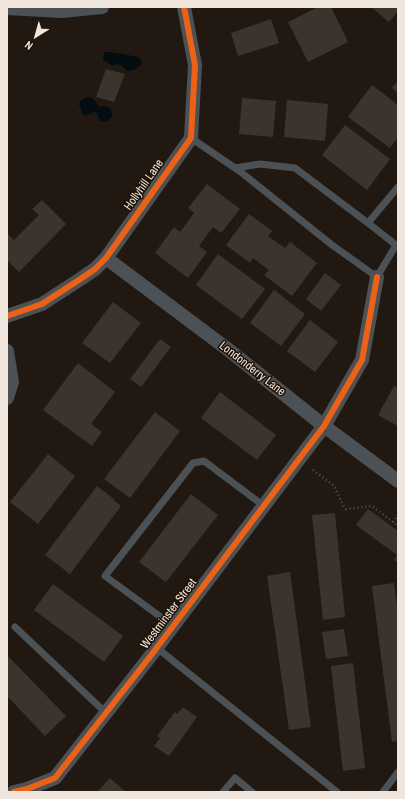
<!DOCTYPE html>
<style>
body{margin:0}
#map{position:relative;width:405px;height:799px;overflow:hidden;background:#211911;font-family:"Archivo Narrow",sans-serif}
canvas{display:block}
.frame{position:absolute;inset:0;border:8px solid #f1e6dd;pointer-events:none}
.north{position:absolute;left:16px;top:16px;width:40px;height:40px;-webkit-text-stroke:3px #1f1003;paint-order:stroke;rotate:217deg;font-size:11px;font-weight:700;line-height:16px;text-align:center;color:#f1e6dd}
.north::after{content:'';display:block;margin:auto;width:14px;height:18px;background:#f1e6dd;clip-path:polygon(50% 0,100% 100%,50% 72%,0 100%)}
</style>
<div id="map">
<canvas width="405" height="799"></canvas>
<div class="frame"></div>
<div class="north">N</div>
</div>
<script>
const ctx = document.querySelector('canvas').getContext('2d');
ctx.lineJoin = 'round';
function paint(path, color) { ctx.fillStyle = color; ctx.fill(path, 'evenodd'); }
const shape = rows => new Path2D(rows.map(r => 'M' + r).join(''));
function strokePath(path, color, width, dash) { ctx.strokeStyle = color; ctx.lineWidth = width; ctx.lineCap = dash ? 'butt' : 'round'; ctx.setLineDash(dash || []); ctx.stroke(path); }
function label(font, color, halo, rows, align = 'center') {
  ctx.font = font + ' "Archivo Narrow",sans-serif'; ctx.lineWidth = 3; ctx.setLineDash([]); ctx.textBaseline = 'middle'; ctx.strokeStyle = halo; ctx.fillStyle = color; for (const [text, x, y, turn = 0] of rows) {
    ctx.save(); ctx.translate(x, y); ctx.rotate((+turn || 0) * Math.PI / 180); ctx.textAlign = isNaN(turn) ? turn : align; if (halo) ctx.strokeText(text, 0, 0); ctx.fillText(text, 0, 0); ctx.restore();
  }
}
paint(shape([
 [104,52,109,52,139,57,141,60,142,64,134,70,129,71,126,70,121,65,117,64,115,64,113,66,103,60],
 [87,97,92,98,99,106,108,107,111,109,112,115,111,118,106,122,101,121,98,117,97,113,94,112,89,115,84,115,81,112,82,110,79,105,81,100]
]), '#030c10');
paint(shape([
 [318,7,331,7,348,42,308,62,288,22],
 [371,7,398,7,398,11,389,22],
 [271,19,279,43,238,56,231,33],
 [106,69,125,74,114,102,96,97],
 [398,81,398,93,392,88],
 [372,85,398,105,398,137,390,148,348,117],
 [242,98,276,101,273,137,239,134],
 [287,100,328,104,325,141,284,137],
 [345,125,390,159,367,190,322,155],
 [207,184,240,209,221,233,213,227,199,246,207,252,188,278,155,253,174,227,180,232,194,213,188,208],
 [42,200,66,224,19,272,7,260,7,233,14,240,39,215,32,209],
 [249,214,272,231,268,236,285,248,290,242,317,263,292,296,264,275,269,270,253,258,250,263,226,245],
 [218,254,265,289,242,319,196,285],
 [325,273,341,285,321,311,306,299],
 [274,290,305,314,281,346,250,323],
 [113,302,141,323,110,363,82,343],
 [310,320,338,342,315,372,287,351],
 [160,339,171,347,141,387,130,379],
 [78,363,115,392,91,424,102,432,92,446,43,410],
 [394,386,398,388,398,426,378,415],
 [220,392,276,435,257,460,201,418],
 [155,412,180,431,130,498,104,479],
 [48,454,75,476,38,524,10,502],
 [97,486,114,499,113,500,121,506,70,574,45,555],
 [191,494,218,515,166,582,139,562],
 [368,509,398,531,398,563,394,560,397,555,356,525],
 [335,513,345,617,323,620,312,515],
 [290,572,311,727,289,730,267,576],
 [394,583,398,612,398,741,392,742,372,586],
 [53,584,123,636,104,662,34,610],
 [344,629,348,656,326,659,322,632],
 [7,655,66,716,45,736,7,696],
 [353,663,365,768,343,771,331,666],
 [183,707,197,717,169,756,154,746,160,738,157,736,175,712,177,714],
 [110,778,126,792,97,792]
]), '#3b342d');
strokePath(shape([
 [313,470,334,486,344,507,346,509,372,506,398,526],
 [393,522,398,515]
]), '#525556', 2.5, [1, 3]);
strokePath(shape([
 [191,138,235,168,242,173,332,245,377,277,396,245,368,223,295,168,260,164,235,168],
 [368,223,398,187],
 [173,626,105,576,193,463,204,461,264,506],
 [15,627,106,713],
 [157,648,337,792],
 [223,792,235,778,252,792],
 [383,792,398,772]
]), '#4b5155', 7);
strokePath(shape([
 [7,8,62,11,102,7],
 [106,258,230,351,324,426,398,481],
 [7,316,42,304,82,278,95,269,106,258,191,138,195,65,184,7],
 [7,351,12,382,7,398],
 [14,792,27,789,55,778,152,654,324,426,362,360,377,277]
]), '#4b5155', 14);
strokePath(shape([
 [7,316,42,304,82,278,95,269,106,258,191,138,195,65,184,7],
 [14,792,27,789,55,778,152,654,324,426,362,360,377,277]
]), '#ea6118', 6);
label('12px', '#f1e6dd', '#1f1003', [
 ["Hollyhill Lane",144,185,-55],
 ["Londonderry Lane",252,369,38],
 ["Westminster Street",169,614,-53]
]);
</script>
